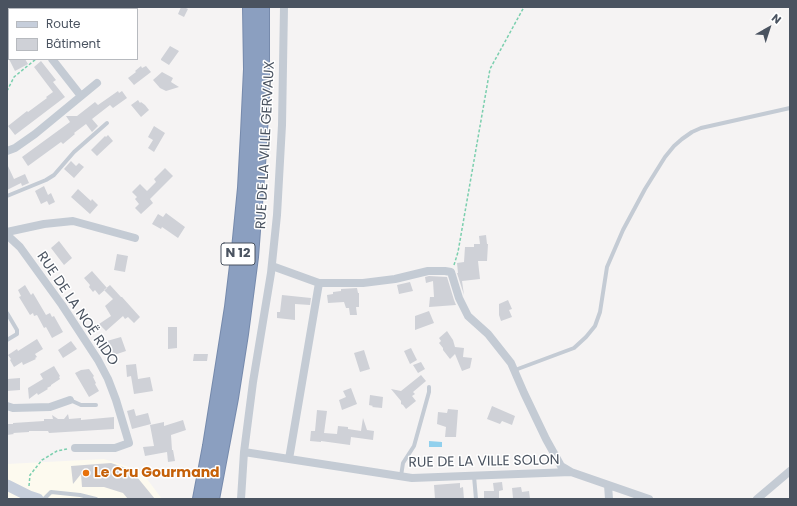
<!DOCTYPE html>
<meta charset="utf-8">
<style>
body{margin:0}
#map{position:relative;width:797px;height:506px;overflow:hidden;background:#f5f3f3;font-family:Poppins,sans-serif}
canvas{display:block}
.frame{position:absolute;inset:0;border:8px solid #4a5360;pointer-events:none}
.legend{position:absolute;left:8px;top:8px;width:130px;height:52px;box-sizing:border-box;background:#fff;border:1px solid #b7babf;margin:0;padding:5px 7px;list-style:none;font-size:12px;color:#4a5360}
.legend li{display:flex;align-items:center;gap:8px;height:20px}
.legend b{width:20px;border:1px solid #b7babf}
.north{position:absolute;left:749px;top:8px;width:40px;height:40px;-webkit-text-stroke:3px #fff;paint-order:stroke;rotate:39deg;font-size:11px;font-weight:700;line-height:16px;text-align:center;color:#4a5360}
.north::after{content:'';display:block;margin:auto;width:14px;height:18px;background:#4a5360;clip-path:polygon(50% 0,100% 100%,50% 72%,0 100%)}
</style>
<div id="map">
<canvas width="797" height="506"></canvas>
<div class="frame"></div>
<ul class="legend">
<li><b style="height:5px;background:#c6cedb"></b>Route</li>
<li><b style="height:11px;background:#cfd1d7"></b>Bâtiment</li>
</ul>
<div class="north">N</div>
</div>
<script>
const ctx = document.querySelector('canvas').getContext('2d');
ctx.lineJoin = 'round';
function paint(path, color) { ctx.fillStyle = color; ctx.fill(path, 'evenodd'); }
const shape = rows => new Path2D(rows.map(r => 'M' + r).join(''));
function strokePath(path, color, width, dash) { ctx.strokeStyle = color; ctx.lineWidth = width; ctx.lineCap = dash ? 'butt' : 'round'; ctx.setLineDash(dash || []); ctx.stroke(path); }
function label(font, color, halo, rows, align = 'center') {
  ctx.font = font + ' Poppins,sans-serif'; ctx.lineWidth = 3; ctx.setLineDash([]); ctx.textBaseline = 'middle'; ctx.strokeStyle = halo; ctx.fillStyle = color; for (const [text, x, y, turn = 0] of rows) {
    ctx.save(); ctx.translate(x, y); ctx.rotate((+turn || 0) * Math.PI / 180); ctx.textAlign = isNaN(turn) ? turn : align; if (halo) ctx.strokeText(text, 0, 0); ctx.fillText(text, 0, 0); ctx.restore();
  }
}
paint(shape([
 [104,459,141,471,162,499,7,499,7,464]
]), '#fdfaef');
paint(shape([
 [429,441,442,442,442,447,429,447]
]), '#91d0ed');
paint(shape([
 [181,7,184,7,188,9,184,17,178,14],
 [170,46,179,51,169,65,161,60,161,59],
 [9,59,25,59,28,64,15,71],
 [41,61,56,80,53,82,65,97,15,135,8,126,27,111,28,112,47,98,46,97,53,92,34,67],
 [141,66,142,68,146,66,151,72,134,85,128,78,136,72,135,71],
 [162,72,173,78,171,82,179,87,166,91,160,88,153,80],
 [118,91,119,93,122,91,127,98,113,108,110,105,92,119,98,126,92,132,86,124,74,133,75,134,63,144,61,142,28,166,22,157,70,122,66,116,77,116,95,102,98,105],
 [138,100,140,103,141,102,145,105,149,110,141,117,131,105],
 [154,126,165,133,154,152,148,148,153,140,148,137],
 [108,135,113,141,97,156,91,150,105,136,106,137],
 [71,161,76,166,79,163,84,167,74,178,64,169],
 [7,164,14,179,25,174,29,183,22,186,21,183,7,190],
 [165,168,173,176,150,199,153,203,141,214,135,208,139,204,135,199,137,197,132,192,140,184,147,191,156,182,154,179],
 [44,186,48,195,51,193,55,202,49,205,47,201,41,204,35,191],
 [78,189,91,201,92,199,98,205,90,214,71,197],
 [166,213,185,227,178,238,162,227,161,229,152,224,158,214,163,217],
 [486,235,487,244,488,244,487,261,478,261,480,279,462,281,464,295,457,273,458,273,457,263,464,262,465,247,474,247,474,244,480,244,479,236],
 [59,241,72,258,64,265,51,248],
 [117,254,128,256,125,272,114,270],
 [92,271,107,288,99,295,95,290,93,292,89,287,90,285,84,278],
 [429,276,447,277,454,300,456,305,429,307,430,297,434,297,433,281,426,283,425,277],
 [410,282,413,291,399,294,397,285],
 [25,285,31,295,33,293,36,298,46,315,50,313,52,317,54,316,63,332,52,338,46,327,44,328,37,315,34,316,33,313,30,315,19,297,21,296,18,290],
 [110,285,121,297,122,297,140,317,134,323,128,317,125,319,123,316,106,331,99,324,111,316,105,306,113,299,104,290],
 [357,288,358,293,359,293,359,307,356,307,357,315,350,315,349,308,346,308,344,302,328,303,327,295,333,294,333,292,341,291,341,289],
 [282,295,311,298,310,305,295,304,295,320,277,318,277,312,280,312],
 [508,300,512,309,509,310,512,317,501,321,499,315,499,304],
 [429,311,434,323,415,330,415,316],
 [168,327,177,327,177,348,168,349],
 [447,331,453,340,455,347,464,348,463,357,472,358,470,368,462,371,455,354,450,359,443,350,443,348,439,343,441,341,439,338],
 [121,337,126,351,111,356,107,345,109,345,107,341],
 [37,339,43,349,35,354,37,357,35,358,36,359,23,365,22,362,14,367,10,360,11,359,8,355,17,349,18,351],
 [71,341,77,349,63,358,58,350],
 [411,348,417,360,410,364,404,351],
 [364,350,370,369,360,372,354,353],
 [194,354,208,354,207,361,193,361],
 [421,362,425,369,418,373,413,365],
 [136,364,138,379,150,377,153,391,134,394,131,376,127,377,126,365],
 [54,366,60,376,59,377,60,379,51,385,51,386,47,388,48,389,38,395,37,393,29,399,28,388,43,379,40,374],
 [89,369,94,376,93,377,96,383,95,384,99,391,89,397,75,373,81,370],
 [421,375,426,381,413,392,415,394,412,396,416,401,406,409,403,405,401,404,401,401,391,389,401,391],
 [20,378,20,390,7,391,7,379],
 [351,388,357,404,342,410,339,400,346,397,343,391],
 [370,395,383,397,382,408,372,407,373,406,369,405],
 [492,406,515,416,512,425,502,421,500,424,487,419],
 [134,409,136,416,148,413,151,424,132,429,127,411],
 [448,409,458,410,456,437,445,437,446,427,437,424,438,412,447,413],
 [317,410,327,411,324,433,337,434,338,426,348,427,348,429,361,431,363,418,367,430,374,431,373,440,351,437,350,445,321,441,321,442,310,441,311,431,315,431],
 [68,414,69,419,81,418,81,420,114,417,114,429,49,433,48,431,29,431,29,432,13,433,14,434,7,435,7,424,13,424,13,423,44,421,44,419,53,419,52,415,58,419,64,419],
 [183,420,186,430,171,435,172,450,173,450,175,461,168,462,167,452,145,456,143,447,154,446,150,425,164,422,164,426],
 [111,463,126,468,135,478,137,477,155,499,128,499,123,493,104,487,82,487,81,474,73,484,71,466],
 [502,482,503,490,499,491,499,499,484,499,484,491,494,491,493,483],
 [460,483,460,488,463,487,464,499,435,499,434,485],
 [521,487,522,492,529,491,530,499,516,499,516,498,513,498,512,488]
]), '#cfd1d7');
const highway = shape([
 [200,499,210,446,221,377,232,307,239,249,245,188,248,133,251,69,250,7],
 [212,499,231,398,241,334,251,257,259,151,262,96,262,7]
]);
strokePath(highway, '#768aac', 16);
strokePath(shape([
 [21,7,22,9],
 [7,91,14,77,36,59],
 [454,265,458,252,490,69,524,7],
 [29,486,30,475,42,460,57,451,67,449]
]), '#7bcfae', 1.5, [3, 2]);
strokePath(shape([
 [7,196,46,180,54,175,74,152,107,123],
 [7,313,17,330,17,334,7,340],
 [515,370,574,348,586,337,595,326,600,312,607,267,623,230,645,189,665,157,674,146,682,139,692,132,701,128,790,108],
 [70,400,81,405,96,405],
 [401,476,403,463,414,446,429,392,429,387],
 [474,476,476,499],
 [44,499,51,492,80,495,96,499]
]), '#c4cbd4', 4);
strokePath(shape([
 [45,9,48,7],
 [7,31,9,30],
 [52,59,81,96],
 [7,151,15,148,35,134,97,83],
 [7,232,44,224,73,221,135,238],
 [7,235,20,247,62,305,98,360,108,379,116,400,129,443,115,448,75,448],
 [272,266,319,283,363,283,395,279,428,271,445,271,451,272,459,298,468,316,488,334,511,363,524,393,546,439,561,466,571,472],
 [7,406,13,408,50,407,70,400],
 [244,452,412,478,571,472,649,499],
 [289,459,319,283],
 [608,485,609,499],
 [241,499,244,452,253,382,271,273,277,215,282,125,284,7],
 [757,499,790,471]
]), '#c4cbd4', 8);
strokePath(shape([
 [7,485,29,496,38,499]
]), '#c6cedb', 11);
strokePath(highway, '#8b9fc0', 14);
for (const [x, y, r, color] of [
 [86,473,4,"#e8710a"]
]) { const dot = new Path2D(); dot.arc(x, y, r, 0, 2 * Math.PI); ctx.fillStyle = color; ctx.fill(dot); strokePath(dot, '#fff', 1.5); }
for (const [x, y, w] of [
 [238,254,34]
]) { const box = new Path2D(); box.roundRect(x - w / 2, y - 11, w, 22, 3); ctx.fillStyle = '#fff'; ctx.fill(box); strokePath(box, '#4a5360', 1); }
label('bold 13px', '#4a5360', null, [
 ["N 12",238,254]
]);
label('14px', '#4a5360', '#fff', [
 ["RUE DE LA VILLE GERVAUX",266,145,-87],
 ["RUE DE LA NOË RIDO",77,309,56],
 ["RUE DE LA VILLE SOLON",484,462,-1]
]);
label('bold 14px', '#c56008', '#fff', [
 ["Le Cru Gourmand",94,473]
], 'left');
</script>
